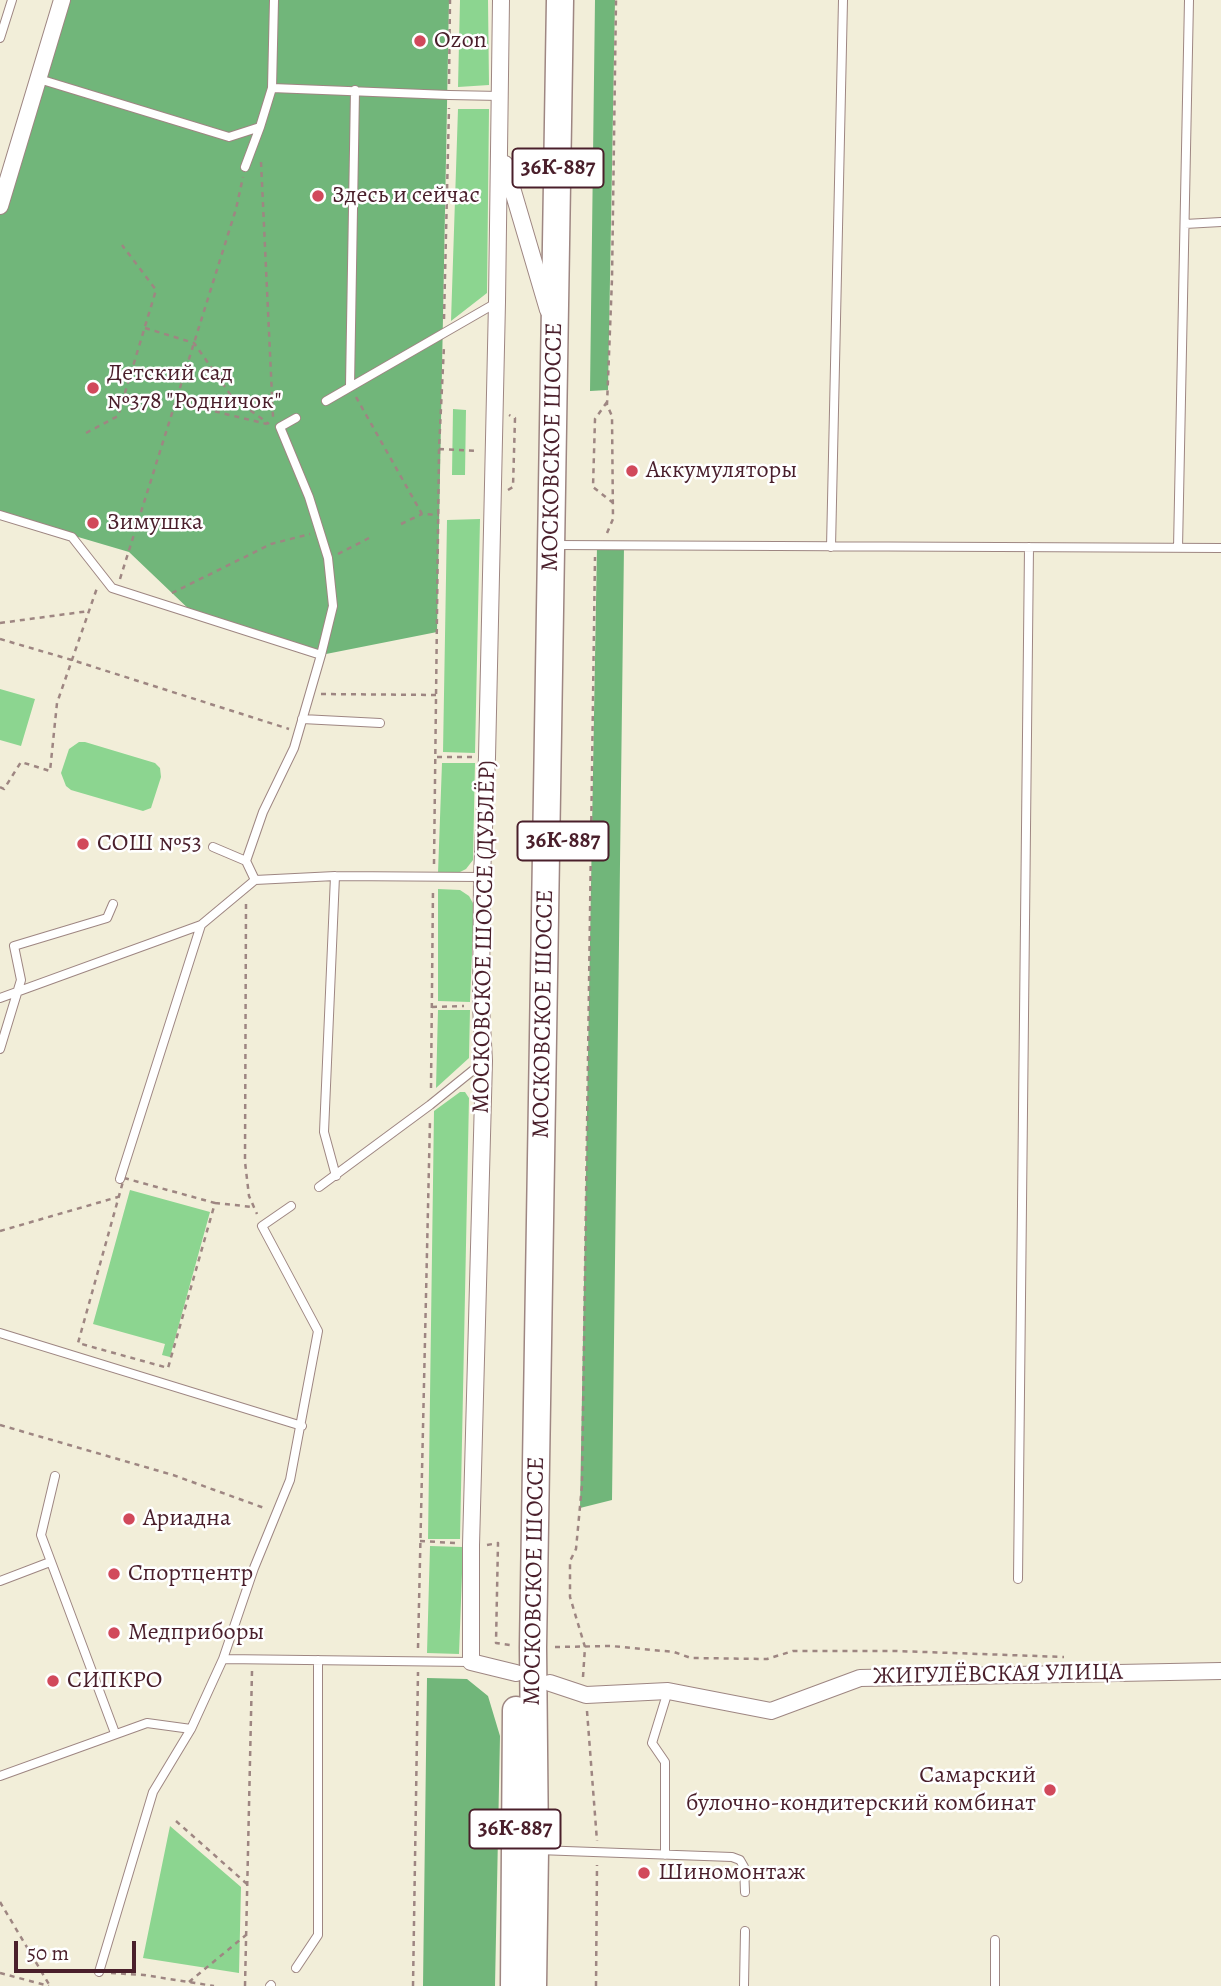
<!DOCTYPE html>
<meta charset="utf-8">
<style>
body{margin:0}
#map{position:relative;width:1221px;height:1986px;overflow:hidden;background:#f2eed9;font-family:Alegreya,serif}
canvas{display:block}
.scale{position:absolute;left:14px;top:1941px;width:122px;height:32px;box-sizing:border-box;border:4px solid #4a1f2b;border-top:0;padding-left:9px;font-size:21px;line-height:24px;white-space:nowrap;color:#4a1f2b;-webkit-text-stroke:5px #fff;paint-order:stroke}
</style>
<div id="map">
<canvas width="1221" height="1986"></canvas>
<div class="scale">50 m</div>
</div>
<script>
const ctx = document.querySelector('canvas').getContext('2d');
ctx.lineJoin = 'round';
function paint(path, color) { ctx.fillStyle = color; ctx.fill(path, 'evenodd'); }
const shape = rows => new Path2D(rows.map(r => 'M' + r).join(''));
function strokePath(path, color, width, dash) { ctx.strokeStyle = color; ctx.lineWidth = width; ctx.lineCap = dash ? 'butt' : 'round'; ctx.setLineDash(dash || []); ctx.stroke(path); }
function label(font, color, halo, rows, align = 'center') {
  ctx.font = font + ' Alegreya,serif'; ctx.lineWidth = 5; ctx.setLineDash([]); ctx.textBaseline = 'middle'; ctx.strokeStyle = halo; ctx.fillStyle = color; for (const [text, x, y, turn = 0] of rows) {
    ctx.save(); ctx.translate(x, y); ctx.rotate((+turn || 0) * Math.PI / 180); ctx.textAlign = isNaN(turn) ? turn : align; if (halo) ctx.strokeText(text, 0, 0); ctx.fillText(text, 0, 0); ctx.restore();
  }
}
paint(shape([
 [460,0,488,0,489,85,458,87],
 [458,109,489,109,487,293,451,321],
 [453,409,466,410,465,475,452,475],
 [480,519,475,753,443,752,447,520],
 [0,689,35,699,21,746,0,740],
 [79,742,85,742,155,763,160,768,161,777,151,808,143,811,71,790,66,786,61,773,69,749],
 [442,763,475,763,473,860,466,869,456,874,438,873],
 [438,889,460,890,469,896,474,905,470,1002,438,1001],
 [438,1010,470,1010,469,1058,436,1088],
 [460,1092,465,1092,469,1098,460,1539,428,1539,434,1111],
 [130,1190,210,1212,170,1357,162,1355,165,1344,93,1324],
 [430,1546,463,1547,459,1654,427,1653],
 [170,1826,241,1887,239,1973,143,1958]
]), '#8cd590');
paint(shape([
 [62,0,449,0,437,632,321,655,194,614,129,552,0,514,0,205],
 [595,0,615,0,608,390,590,391],
 [597,546,624,546,612,1500,580,1508],
 [427,1678,467,1679,488,1696,500,1736,495,1986,423,1986]
]), '#71b67a');
const service = shape([
 [0,38,12,0],
 [39,79,229,137,260,127,272,88,274,0],
 [272,88,449,95,500,96],
 [245,167,260,127],
 [1185,224,1221,222],
 [350,386,355,90],
 [326,401,496,303],
 [0,515,72,537,112,588,321,655],
 [555,545,1221,548],
 [831,547,843,0],
 [1178,548,1189,0],
 [302,719,380,723],
 [213,847,246,861],
 [335,876,324,1132,336,1176],
 [255,880,246,861,263,812,294,748,321,655,333,606,328,558,309,497,280,427,296,418],
 [0,998,201,925,255,880,335,876,482,877],
 [0,1049,21,980,14,946,107,918,113,904],
 [120,1179,201,925],
 [319,1187,430,1105,482,1063],
 [0,1333,302,1426],
 [55,1476,41,1535,115,1733],
 [1018,1579,1029,547],
 [0,1581,50,1562],
 [223,1659,254,1568,290,1480,318,1331,262,1226,291,1206],
 [0,1776,147,1723,191,1729,223,1659,471,1662],
 [538,1850,732,1857,740,1860,744,1867,745,1892],
 [665,1855,665,1762,652,1743,668,1691],
 [995,1940,995,1986],
 [296,1968,318,1935,318,1660],
 [99,1972,153,1792,191,1729],
 [270,1986,271,1985],
 [744,1986,745,1931]
]);
const minor = shape([
 [501,0,497,302,487,757,482,877,481,1006,484,1061,471,1545,471,1662,516,1673],
 [505,164,548,310],
 [0,206,62,0],
 [550,1683,586,1695,668,1691,771,1711,860,1678,1221,1671]
]);
const primary = shape([
 [514,1986,516,1710],
 [533,1986,535,1850,533,1647,560,0]
]);
strokePath(service, '#9e8682', 10);
strokePath(minor, '#9e8682', 18);
strokePath(primary, '#9e8682', 29);
strokePath(shape([
 [449,84,450,0],
 [261,162,273,417],
 [444,319,449,108],
 [145,328,194,343,232,397,269,424],
 [356,397,422,514,439,515],
 [176,402,267,424],
 [607,402,595,419,593,487,612,502],
 [86,433,118,416,156,290,122,245],
 [439,449,477,451],
 [508,490,513,487,515,418,509,415],
 [401,524,422,514],
 [607,533,613,519,612,416,607,405,612,279,616,0],
 [338,554,369,538],
 [120,579,236,209,243,177],
 [172,593,271,544,310,534],
 [0,623,89,611],
 [0,639,72,660,289,729],
 [321,694,437,695],
 [437,757,472,757],
 [0,787,4,789,21,762,50,771,57,703,97,588],
 [434,864,439,449,444,346],
 [246,904,245,1162,249,1196,257,1214],
 [432,1007,464,1006],
 [431,1088,433,889],
 [124,1178,215,1203,168,1368,78,1343,124,1178],
 [215,1203,253,1207],
 [0,1231,118,1197],
 [0,1425,173,1475,267,1509],
 [420,1541,455,1543],
 [487,1545,498,1543,496,1643,510,1645],
 [555,1647,611,1646,674,1652,691,1658,767,1659,793,1651,897,1651,1064,1657],
 [418,1648,430,1120],
 [583,1677,585,1647,570,1597,570,1561,576,1549,582,1485,595,557],
 [587,1711,597,1841],
 [176,1821,247,1884],
 [0,1902,50,1986],
 [0,1973,49,1986],
 [111,1973,144,1975,214,1986],
 [189,1982,246,1935],
 [245,1986,252,1671],
 [413,1986,418,1672],
 [596,1986,597,1865]
]), '#9e8682', 2.5, [5, 5]);
strokePath(service, '#fff', 8);
strokePath(minor, '#fff', 16);
strokePath(primary, '#fff', 26);
for (const [x, y, r, color] of [
 [420,41,7,"#d1495b"],
 [318,196,7,"#d1495b"],
 [93,388,7,"#d1495b"],
 [632,471,7,"#d1495b"],
 [93,523,7,"#d1495b"],
 [83,844,7,"#d1495b"],
 [129,1519,7,"#d1495b"],
 [114,1574,7,"#d1495b"],
 [114,1633,7,"#d1495b"],
 [53,1681,7,"#d1495b"],
 [1050,1790,7,"#d1495b"],
 [644,1873,7,"#d1495b"]
]) { const dot = new Path2D(); dot.arc(x, y, r, 0, 2 * Math.PI); ctx.fillStyle = color; ctx.fill(dot); strokePath(dot, '#fff', 2.5); }
for (const [x, y, w] of [
 [558,168,91],
 [563,841,91],
 [515,1829,91]
]) { const box = new Path2D(); box.roundRect(x - w / 2, y - 19.5, w, 39, 5); ctx.fillStyle = '#fff'; ctx.fill(box); strokePath(box, '#4a1f2b', 2); }
label('bold 23px', '#4a1f2b', null, [
 ["36К-887",558,168],
 ["36К-887",563,841],
 ["36К-887",515,1829]
]);
label('24px', '#4a1f2b', '#fff', [
 ["Ozon",434,41],
 ["Здесь и сейчас",332,196],
 ["Детский сад",107,374],
 ["№378 \"Родничок\"",107,402],
 ["Аккумуляторы",646,471],
 ["Зимушка",107,523],
 ["СОШ №53",97,844],
 ["Ариадна",143,1519],
 ["Спортцентр",128,1574],
 ["Медприборы",128,1633],
 ["СИПКРО",67,1681],
 ["Самарский",1036,1776,"right"],
 ["булочно-кондитерский комбинат",1036,1804,"right"],
 ["Шиномонтаж",658,1873]
], 'left');
label('24px', '#4a1f2b', '#fff', [
 ["МОСКОВСКОЕ ШОССЕ",553,447,-89],
 ["МОСКОВСКОЕ ШОССЕ (ДУБЛЁР)",485,937,-89],
 ["МОСКОВСКОЕ ШОССЕ",544,1014,-89],
 ["МОСКОВСКОЕ ШОССЕ",535,1581,-89],
 ["ЖИГУЛЁВСКАЯ УЛИЦА",998,1675,-1]
]);
</script>
